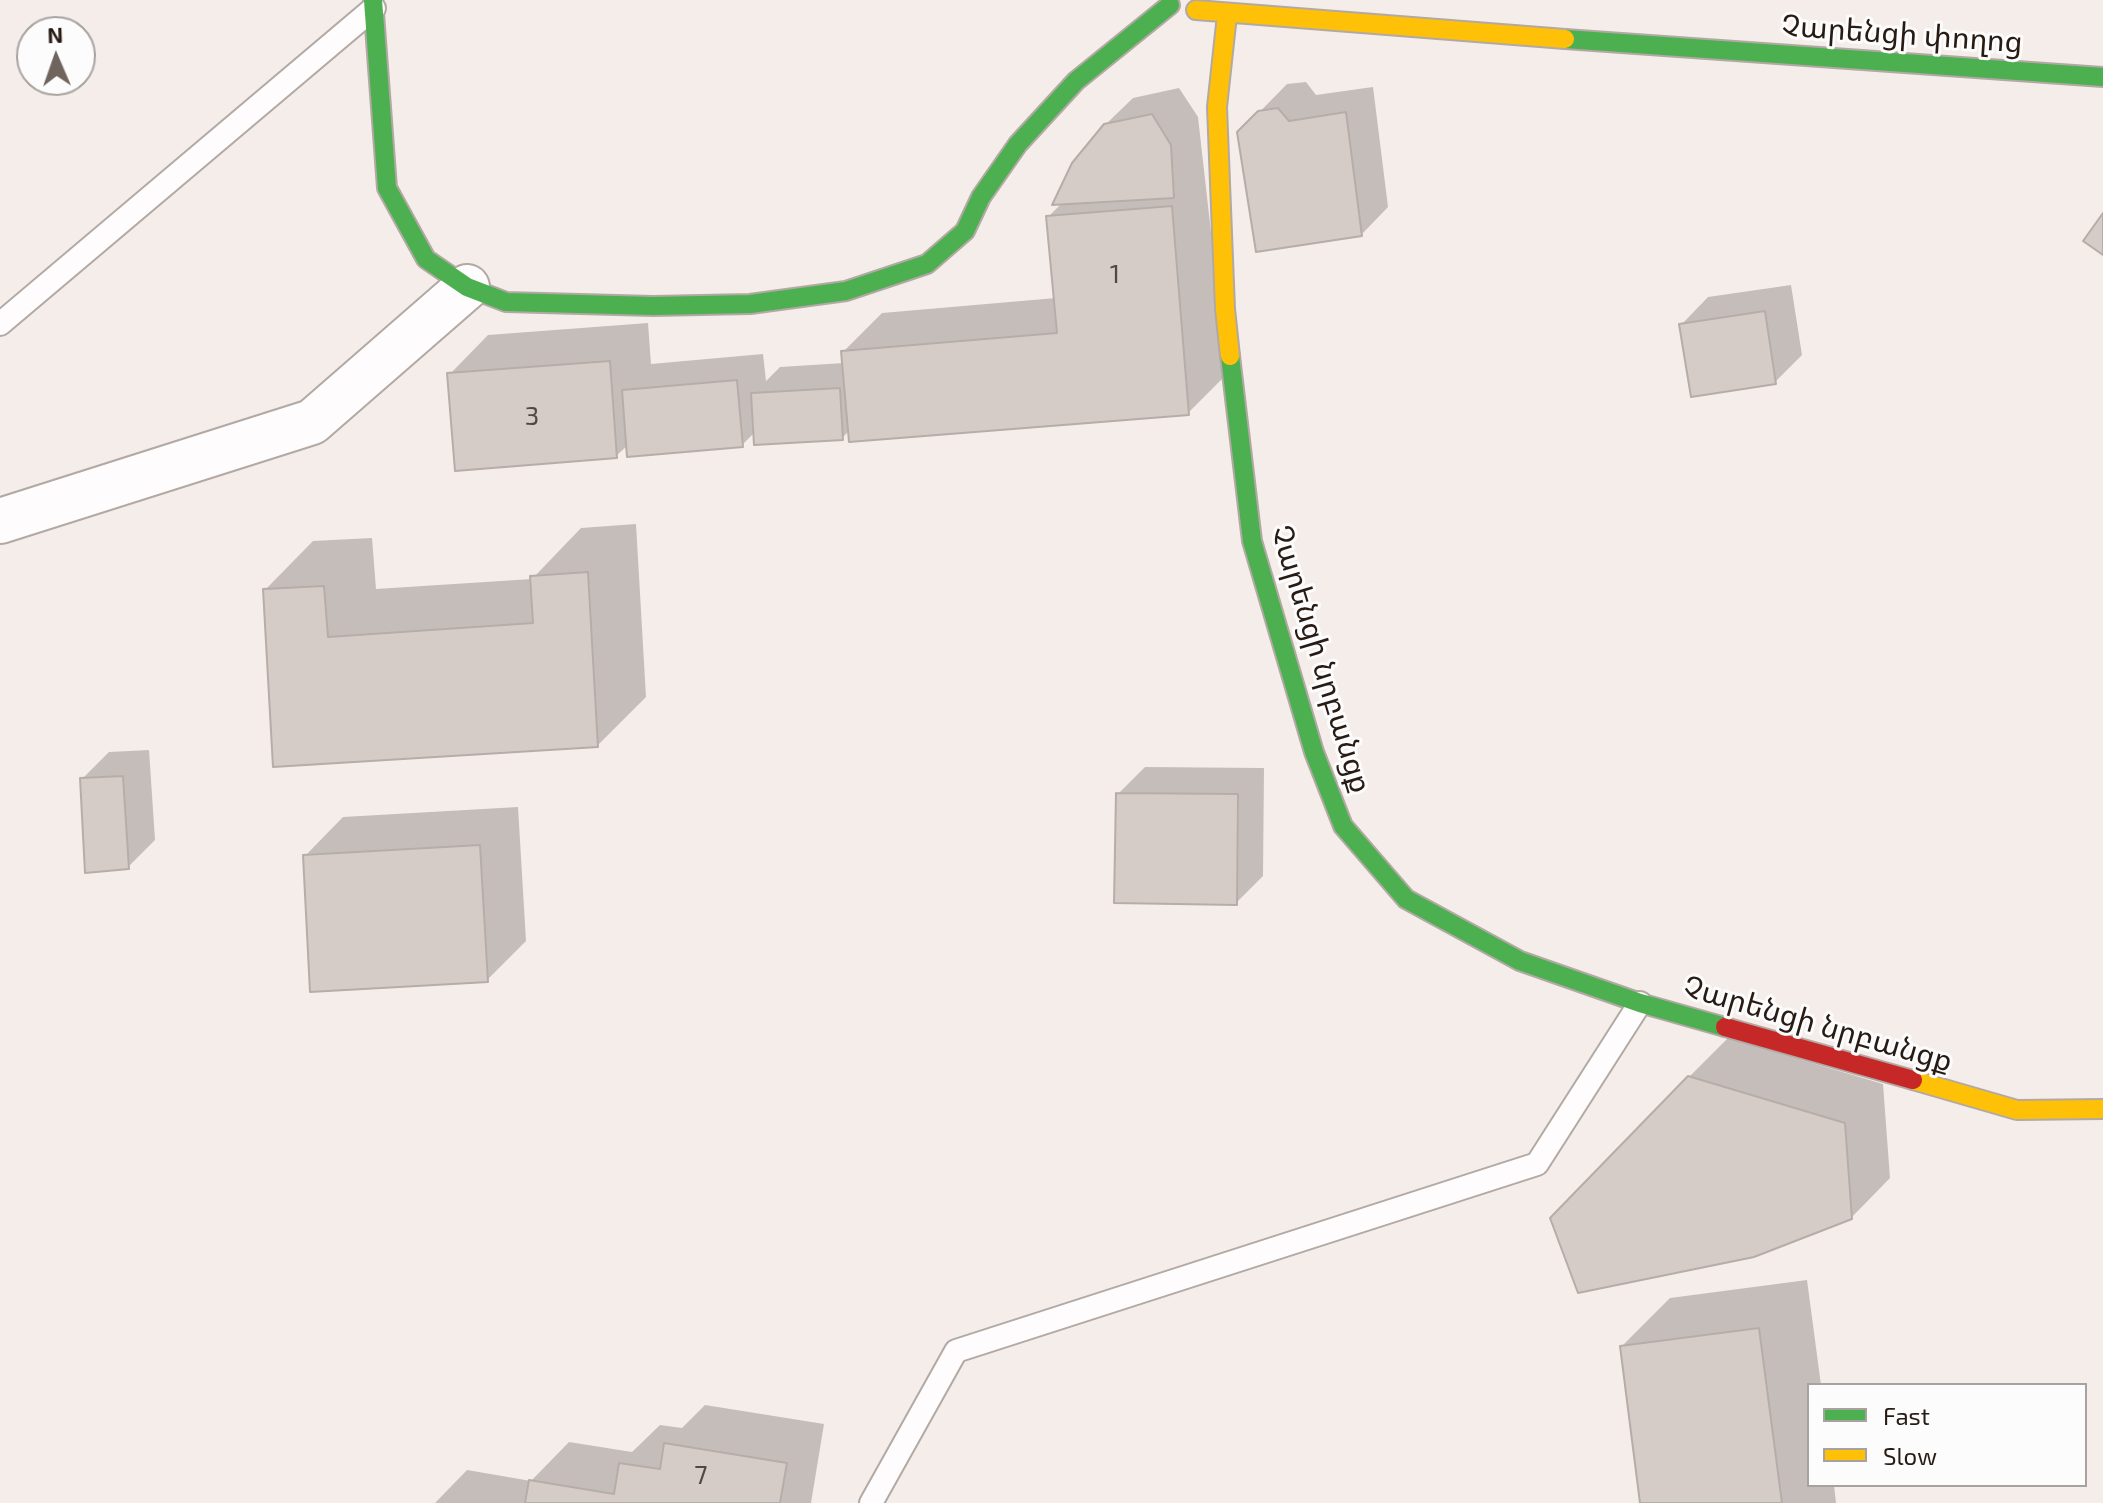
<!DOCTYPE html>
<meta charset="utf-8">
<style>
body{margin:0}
#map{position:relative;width:2103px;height:1503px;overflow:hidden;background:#f5ede9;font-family:"Exo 2",sans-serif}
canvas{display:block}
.legend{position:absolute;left:1807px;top:1383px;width:280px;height:104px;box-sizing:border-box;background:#fcfcfc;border:2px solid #a7a29f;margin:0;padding:10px 14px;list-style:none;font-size:24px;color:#281b14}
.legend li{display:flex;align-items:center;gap:16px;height:40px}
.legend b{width:40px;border:2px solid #a7a29f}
.north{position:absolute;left:16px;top:16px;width:80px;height:80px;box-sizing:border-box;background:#fcfcfc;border:2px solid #a7a29f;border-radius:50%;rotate:358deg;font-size:22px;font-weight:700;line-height:32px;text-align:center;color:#281b14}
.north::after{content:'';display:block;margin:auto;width:28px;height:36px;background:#70645f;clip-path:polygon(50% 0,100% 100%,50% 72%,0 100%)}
</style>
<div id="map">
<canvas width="2103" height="1503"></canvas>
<ul class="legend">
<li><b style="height:10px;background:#4caf50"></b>Fast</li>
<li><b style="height:10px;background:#ffc107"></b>Slow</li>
</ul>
<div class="north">N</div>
</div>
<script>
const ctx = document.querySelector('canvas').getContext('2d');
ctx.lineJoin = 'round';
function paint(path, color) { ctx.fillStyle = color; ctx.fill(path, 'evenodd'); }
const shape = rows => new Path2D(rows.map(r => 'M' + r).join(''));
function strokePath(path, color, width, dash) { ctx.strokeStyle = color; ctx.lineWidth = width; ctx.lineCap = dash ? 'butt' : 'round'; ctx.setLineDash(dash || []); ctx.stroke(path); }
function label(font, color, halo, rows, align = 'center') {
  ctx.font = font + ' "Exo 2","Noto Sans Armenian",sans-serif'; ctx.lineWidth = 6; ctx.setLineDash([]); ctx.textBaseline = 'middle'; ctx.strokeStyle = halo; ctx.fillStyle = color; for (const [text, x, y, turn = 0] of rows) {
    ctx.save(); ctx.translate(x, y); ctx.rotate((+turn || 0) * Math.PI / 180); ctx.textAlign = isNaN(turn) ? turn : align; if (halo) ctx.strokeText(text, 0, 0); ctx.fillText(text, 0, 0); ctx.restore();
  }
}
paint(shape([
 [1306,82,1316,95,1373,87,1388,207,1362,234,1239,133,1287,84],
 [1179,88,1198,117,1227,374,1188,413,850,430,842,438,755,432,742,445,628,445,616,456,450,374,488,335,648,323,651,364,763,354,766,381,780,367,844,363,843,352,882,313,1056,298,1049,216,1063,202,1105,125,1133,98],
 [1791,285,1802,355,1775,382,1682,324,1708,297],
 [636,524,646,697,598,745,275,765,265,590,313,541,372,538,376,589,532,579,581,528],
 [149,750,155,840,128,867,82,779,109,752],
 [1145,767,1264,768,1263,876,1236,903,1118,794],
 [518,807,526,941,487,980,305,856,343,817],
 [1728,1038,1883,1084,1890,1178,1851,1218,1689,1077],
 [1807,1280,1821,1385,1809,1385,1809,1485,1834,1485,1836,1503,1642,1503,1622,1346,1670,1298],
 [705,1405,824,1424,811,1503,435,1503,467,1470,531,1481,569,1442,632,1452,660,1425,682,1428]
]), '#0003');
const building = shape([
 [1278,108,1289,121,1346,112,1362,236,1256,252,1237,132,1258,111,1278,108],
 [1152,114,1171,145,1174,198,1052,205,1072,163,1104,124,1152,114],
 [1172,206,1189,415,849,442,841,351,1057,333,1046,216,1172,206],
 [2103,213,2103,255,2083,241,2103,213],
 [1765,311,1776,384,1691,397,1679,324,1765,311],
 [610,361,617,458,455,471,447,373,610,361],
 [737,380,743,447,627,457,622,390,737,380],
 [840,388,843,440,754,445,751,393,840,388],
 [588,572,598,747,273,767,263,589,324,586,328,637,533,623,530,576,588,572],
 [123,776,129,869,85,873,80,778,123,776],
 [1116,793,1238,794,1237,905,1114,903,1116,793],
 [480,845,488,982,310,992,303,855,480,845],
 [1688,1076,1845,1123,1852,1219,1754,1257,1578,1293,1550,1218,1688,1076],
 [1759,1328,1782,1503,1640,1503,1620,1346,1759,1328],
 [664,1443,787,1463,780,1503,525,1503,529,1480,614,1494,619,1463,660,1469,664,1443]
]);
paint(building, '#d6ccc7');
strokePath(building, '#b6ada8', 2);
const lane = shape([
 [0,324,374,8],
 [871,1503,956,1351,1537,1164,1640,1003]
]);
const street = shape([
 [0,521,312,422,467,287]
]);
const fast = shape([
 [373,0,387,188,426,259,467,287,506,302,653,306,750,304,846,291,927,264,965,231,981,197,1018,144,1076,81,1170,5],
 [1565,39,2103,77],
 [1230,356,1252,541,1314,752,1343,826,1406,899,1520,961,1640,1003,1725,1027]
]);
const slow = shape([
 [1196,10,1565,39],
 [1227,15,1217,107,1225,309,1230,356],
 [1913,1080,2017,1110,2103,1109]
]);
const jam = shape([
 [1725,1027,1913,1080]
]);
strokePath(lane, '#b2a9a4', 26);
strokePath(street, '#b2a9a4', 48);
strokePath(fast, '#b2a9a4', 22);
strokePath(slow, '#b2a9a4', 22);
strokePath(jam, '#b2a9a4', 22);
strokePath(lane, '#fefcfc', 22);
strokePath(street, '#fefcfc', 44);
strokePath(fast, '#4caf50', 18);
strokePath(slow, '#ffc107', 18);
strokePath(jam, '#c62828', 18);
label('26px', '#544741', null, [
 ["1",1115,274],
 ["3",532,416],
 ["7",701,1475]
]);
label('30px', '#281b14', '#fcfcfc', [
 ["Չարենցի փողոց",1902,34,4],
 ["Չարենցի նրբանցք",1321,659,73],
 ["Չարենցի նրբանցք",1818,1024,16]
]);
</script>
